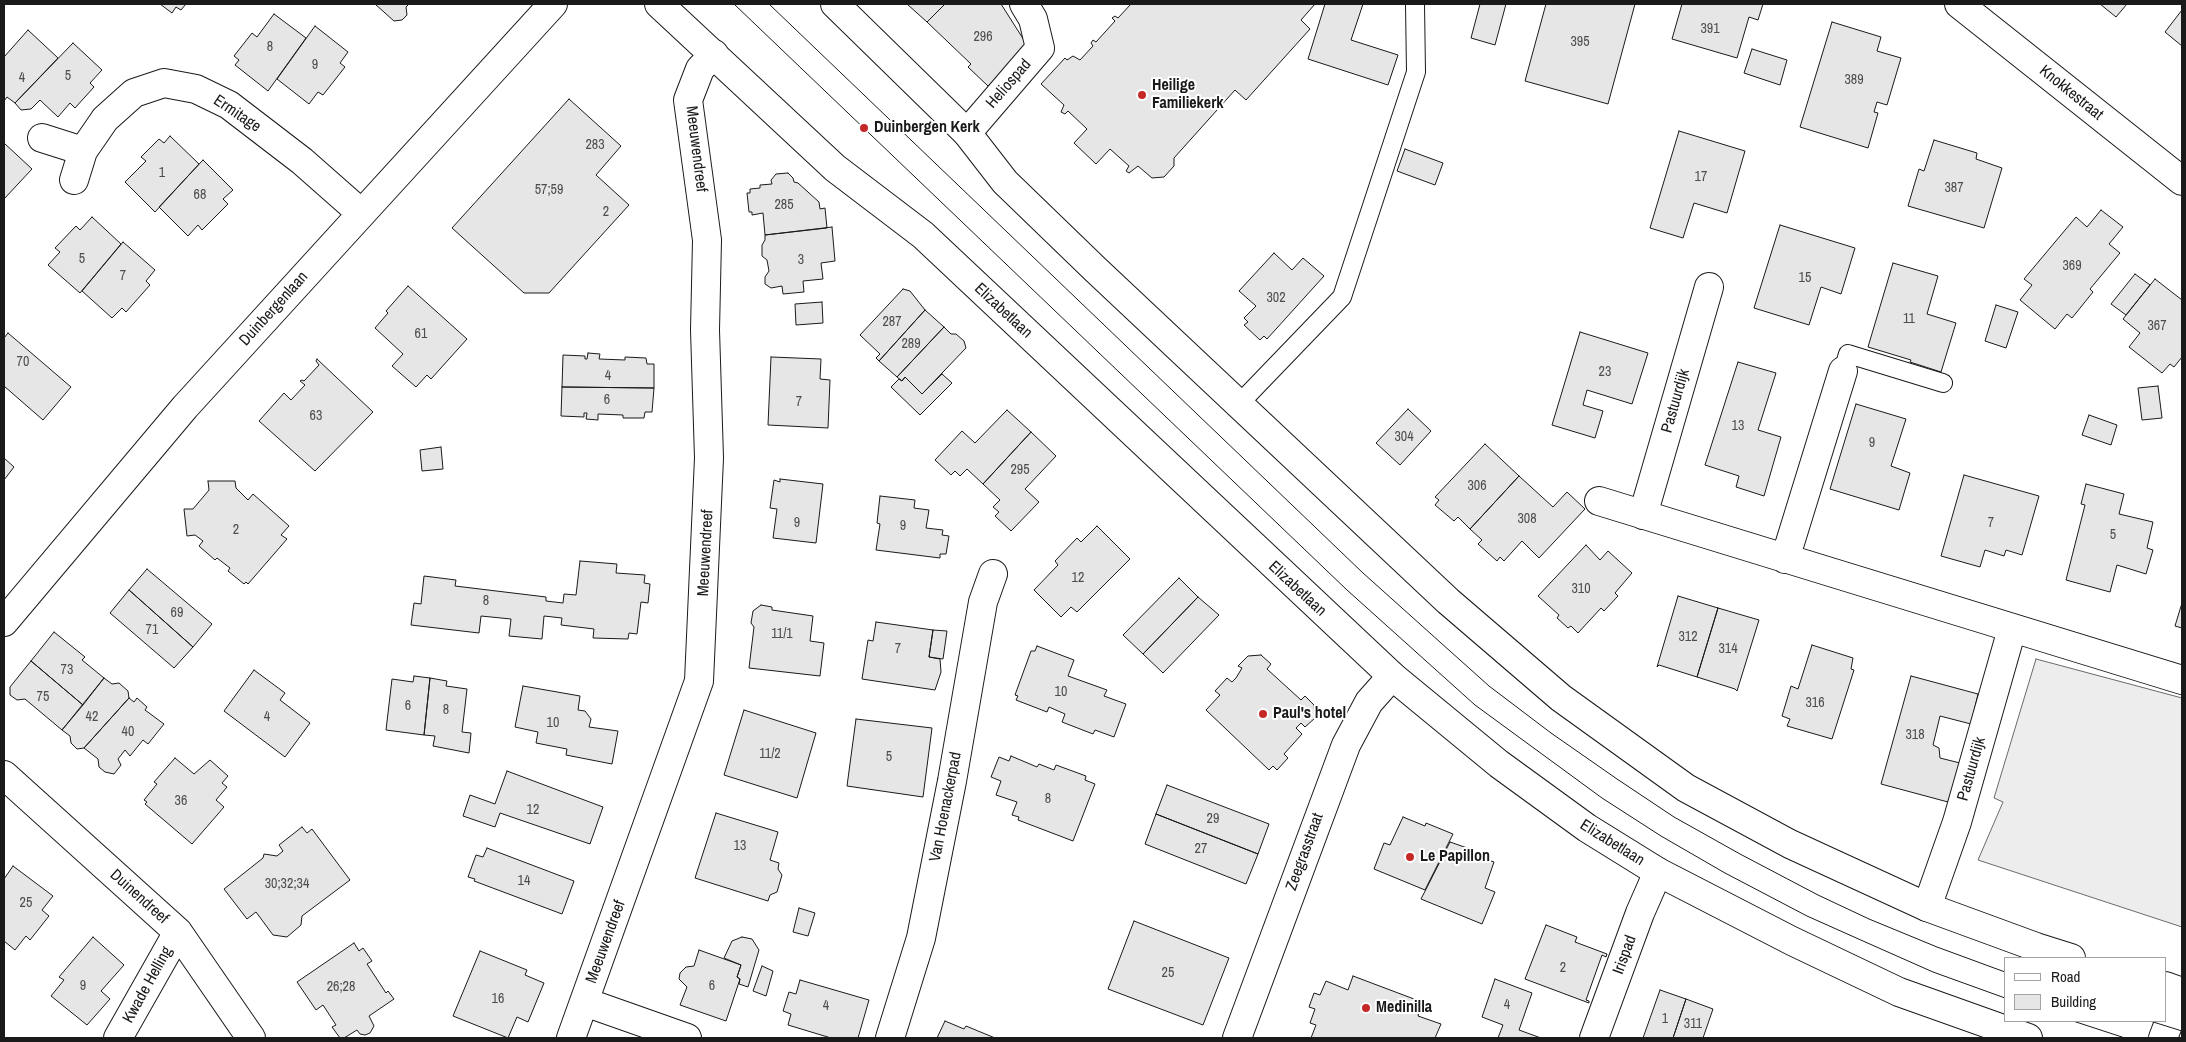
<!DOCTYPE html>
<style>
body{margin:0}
#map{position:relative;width:2186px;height:1042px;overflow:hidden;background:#fff;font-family:"Archivo Narrow",sans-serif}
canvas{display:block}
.frame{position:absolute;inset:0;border:5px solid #1a1a1a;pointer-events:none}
.legend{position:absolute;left:2004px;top:957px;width:162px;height:65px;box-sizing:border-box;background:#fff;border:1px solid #a3a3a3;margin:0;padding:6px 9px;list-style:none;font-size:15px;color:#1a1a1a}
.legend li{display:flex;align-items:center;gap:10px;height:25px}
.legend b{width:25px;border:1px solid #a3a3a3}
</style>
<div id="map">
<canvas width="2186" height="1042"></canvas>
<div class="frame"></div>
<ul class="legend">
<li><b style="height:6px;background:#fff"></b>Road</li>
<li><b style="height:14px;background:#e6e6e6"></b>Building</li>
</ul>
</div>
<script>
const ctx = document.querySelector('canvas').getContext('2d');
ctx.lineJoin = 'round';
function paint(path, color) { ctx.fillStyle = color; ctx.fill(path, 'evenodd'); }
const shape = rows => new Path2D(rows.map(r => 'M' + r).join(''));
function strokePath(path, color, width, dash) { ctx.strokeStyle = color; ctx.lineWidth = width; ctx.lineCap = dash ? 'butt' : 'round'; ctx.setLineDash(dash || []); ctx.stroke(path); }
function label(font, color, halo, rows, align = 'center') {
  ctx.font = font + ' "Archivo Narrow",sans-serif'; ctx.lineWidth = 4; ctx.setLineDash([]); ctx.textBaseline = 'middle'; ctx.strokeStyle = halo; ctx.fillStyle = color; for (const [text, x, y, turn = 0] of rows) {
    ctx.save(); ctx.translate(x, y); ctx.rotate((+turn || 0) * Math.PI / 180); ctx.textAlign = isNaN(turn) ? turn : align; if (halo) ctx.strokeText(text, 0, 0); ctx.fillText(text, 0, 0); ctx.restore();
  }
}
const built = shape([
 [2036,659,2182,698,2182,927,1978,860,2003,802,1994,798,2036,659]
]);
paint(built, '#ededed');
strokePath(built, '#6a6a6a', 1);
const building = shape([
 [160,4,186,4,181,10,176,7,172,13,160,4],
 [375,4,409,4,406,7,407,15,402,20,394,21,375,4],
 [907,4,945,4,927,22,907,4],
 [945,4,1001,4,1029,48,994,85,991,83,988,86,968,67,971,64,927,22,945,4],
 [1131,4,1315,4,1301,20,1310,29,1246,100,1235,90,1174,158,1174,166,1164,177,1152,178,1138,166,1129,173,1126,171,1129,166,1110,149,1096,164,1074,143,1087,129,1068,111,1065,114,1061,112,1064,105,1041,84,1065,58,1067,60,1073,56,1080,60,1093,46,1091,43,1093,40,1096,42,1115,21,1112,18,1115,16,1118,18,1131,4],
 [1325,4,1363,4,1351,40,1398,55,1388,85,1308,59,1325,4],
 [1480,4,1506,4,1495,45,1471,38,1480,4],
 [1546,4,1635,4,1608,104,1525,81,1546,4],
 [1682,4,1763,4,1758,20,1749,17,1737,58,1672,39,1682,4],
 [2100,4,2127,4,2116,17,2100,4],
 [2182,10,2182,46,2165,32,2182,10],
 [274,14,306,38,268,91,235,65,239,60,234,56,252,33,257,37,274,14],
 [1832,22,1881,37,1877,51,1901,58,1887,105,1877,102,1874,112,1878,113,1868,148,1800,127,1832,22],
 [315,26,348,52,340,63,345,67,323,95,318,92,309,104,277,79,315,26],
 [28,30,58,58,15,103,7,97,4,101,4,57,28,30],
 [73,43,102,70,90,83,94,87,75,108,70,103,58,117,40,100,31,109,21,110,15,103,73,43],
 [1752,49,1787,60,1780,85,1744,73,1752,49],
 [569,99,621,146,596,175,629,205,549,293,524,293,452,228,569,99],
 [1679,131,1745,151,1727,213,1694,203,1683,238,1650,228,1679,131],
 [170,136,199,164,155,212,125,182,146,161,141,157,159,139,164,143,170,136],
 [1934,140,1977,153,1976,159,2002,168,1984,228,1908,206,1919,169,1924,171,1934,140],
 [4,143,32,169,4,199,4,143],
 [1405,149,1443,163,1435,185,1397,171,1405,149],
 [203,160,233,190,223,199,228,204,202,230,198,225,188,236,159,207,203,160],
 [788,173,793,178,794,182,798,183,819,202,820,209,825,208,827,228,765,235,763,213,752,215,752,212,749,212,747,193,750,193,750,189,760,188,760,185,772,184,771,180,776,174,788,173],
 [2101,210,2123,227,2109,244,2120,253,2090,289,2093,292,2072,318,2067,314,2055,329,2020,300,2032,285,2024,279,2076,217,2087,227,2101,210],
 [92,217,121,244,80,293,48,265,60,252,55,248,76,226,80,230,92,217],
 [1780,225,1855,248,1841,294,1821,287,1809,325,1754,308,1780,225],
 [832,227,835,261,821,263,823,279,803,281,804,292,783,294,782,286,771,288,765,284,765,277,769,271,767,260,762,256,762,245,765,240,765,235,832,227],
 [123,242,155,270,146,281,150,285,126,312,122,308,112,318,82,291,123,242],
 [1274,253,1292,270,1303,258,1324,276,1267,339,1264,336,1260,340,1244,325,1248,322,1244,318,1256,306,1239,291,1274,253],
 [1893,263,1938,276,1927,314,1956,323,1941,372,1910,362,1911,360,1868,347,1893,263],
 [2135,274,2150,285,2126,315,2111,304,2135,274],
 [2155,279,2182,300,2182,357,2174,367,2170,364,2162,373,2129,347,2140,333,2123,319,2155,279],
 [408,286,467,339,431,379,427,375,416,387,392,366,403,354,375,328,388,313,386,311,408,286],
 [903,289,910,291,925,310,879,361,876,358,880,354,860,335,903,289],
 [822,302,823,323,796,325,795,304,822,302],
 [1996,305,2018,312,2006,348,1985,341,1996,305],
 [925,310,944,327,897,377,879,361,925,310],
 [944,327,951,334,956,334,964,341,966,348,922,394,905,377,902,381,897,377,944,327],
 [1580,332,1648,353,1632,404,1587,390,1583,405,1603,411,1595,438,1552,425,1580,332],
 [8,333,71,387,43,420,4,386,4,338,8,333],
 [588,353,600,354,599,359,625,360,625,357,646,358,647,364,654,364,654,388,562,387,563,355,585,356,585,359,587,359,588,353],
 [771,357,821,359,820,379,830,380,828,428,768,425,771,357],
 [317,359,373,412,315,471,259,421,284,393,291,400,305,385,300,381,302,380,304,381,319,365,316,361,317,359],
 [1738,362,1776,373,1758,430,1781,437,1764,496,1736,487,1739,476,1705,465,1738,362],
 [942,374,952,383,920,415,891,387,899,379,902,381,905,377,922,394,942,374],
 [2158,386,2162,418,2142,420,2138,388,2158,386],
 [562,387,654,388,652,412,645,412,644,418,623,418,623,415,598,414,598,420,586,419,587,413,584,413,584,417,561,416,562,387],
 [1856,404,1906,419,1891,466,1910,473,1899,510,1830,489,1856,404],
 [1408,409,1431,431,1400,465,1376,443,1408,409],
 [1007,410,1031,432,983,484,967,469,960,476,955,471,951,475,935,460,962,431,975,443,1007,410],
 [2089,415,2117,425,2111,445,2082,435,2089,415],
 [1031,432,1056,456,1025,489,1039,502,1011,531,995,516,999,512,993,507,1000,500,983,484,1031,432],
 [1485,444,1519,476,1470,529,1458,517,1454,521,1435,505,1439,500,1435,497,1485,444],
 [441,447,443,469,422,471,420,450,441,447],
 [4,458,14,467,4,480,4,458],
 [1964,475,2039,496,2022,555,2006,550,2004,556,1985,550,1980,567,1941,556,1964,475],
 [1519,476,1553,507,1567,492,1585,509,1539,558,1522,541,1504,561,1500,557,1497,561,1478,544,1482,540,1470,529,1519,476],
 [780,479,823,484,816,543,773,538,777,509,770,508,774,480,780,482,780,479],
 [208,481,235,481,236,488,248,500,253,494,289,526,281,535,287,539,248,584,246,582,244,584,228,571,230,568,217,558,215,560,199,546,203,541,195,535,187,536,184,509,193,509,209,490,208,481],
 [2086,484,2124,494,2119,514,2153,522,2147,548,2153,550,2146,574,2117,565,2110,592,2066,580,2085,505,2081,504,2086,484],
 [880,496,915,500,914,508,929,510,926,528,943,530,942,535,949,536,946,554,940,554,940,558,876,550,880,524,877,523,880,496],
 [1097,526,1130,559,1077,612,1071,607,1061,617,1034,590,1058,565,1055,561,1077,538,1081,542,1097,526],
 [1586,545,1600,560,1608,551,1632,573,1615,593,1618,596,1604,611,1601,608,1578,633,1571,626,1568,628,1557,618,1559,615,1538,596,1586,545],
 [580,561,617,564,616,573,645,575,644,583,650,584,648,603,641,602,637,634,629,633,628,639,593,638,594,629,561,625,562,618,544,616,542,639,509,636,511,619,481,616,479,633,411,625,414,603,421,604,424,576,456,580,455,586,546,597,546,601,563,603,564,594,576,595,580,561],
 [147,569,212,624,193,647,129,590,147,569],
 [1179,578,1198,597,1143,654,1123,635,1179,578],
 [129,590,193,647,174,668,110,613,129,590],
 [1678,596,1718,608,1697,677,1659,665,1657,667,1678,596],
 [1198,597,1219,615,1163,673,1143,654,1198,597],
 [2182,603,2182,628,2175,626,2182,603],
 [761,605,772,607,772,610,813,616,810,641,824,643,820,676,749,668,754,627,751,623,753,611,761,605],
 [1718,608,1759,620,1737,691,1735,689,1697,677,1718,608],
 [876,622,933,630,929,657,940,659,941,672,935,690,862,679,868,640,873,641,876,622],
 [933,630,947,631,943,659,929,657,933,630],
 [54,632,85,657,82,660,104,678,83,705,31,661,54,632],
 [1812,645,1853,658,1851,669,1854,670,1832,739,1787,726,1790,719,1782,716,1791,686,1798,689,1812,645],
 [1037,646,1074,660,1068,676,1107,690,1104,696,1126,704,1114,737,1095,730,1093,734,1062,722,1065,714,1049,707,1047,712,1016,700,1018,696,1015,695,1031,651,1035,651,1037,646],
 [1261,655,1271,664,1267,669,1301,700,1305,696,1314,705,1315,718,1305,727,1301,723,1296,728,1302,734,1284,754,1288,758,1277,770,1273,766,1269,770,1206,710,1220,695,1215,691,1227,678,1232,682,1236,678,1242,668,1238,666,1248,656,1261,655],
 [31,661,83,705,62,730,25,699,17,700,10,695,10,687,31,661],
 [254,670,285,693,280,700,310,723,285,757,224,711,254,670],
 [414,676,430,678,424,735,386,730,392,679,413,682,414,676],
 [1911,676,1978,694,1971,724,1940,716,1933,745,1939,748,1940,758,1960,763,1948,802,1881,784,1911,676],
 [104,678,112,684,119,683,128,691,129,698,84,748,77,749,71,743,70,736,62,730,104,678],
 [430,678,447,681,446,686,467,689,462,732,471,733,469,753,433,746,435,736,424,735,430,678],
 [523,686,580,696,578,710,585,711,591,719,589,727,618,731,612,764,566,755,567,749,536,743,538,732,515,727,523,686],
 [129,698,134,702,137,698,147,707,145,710,164,724,148,744,143,740,130,756,125,750,118,759,121,765,114,774,105,772,99,767,98,759,84,748,129,698],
 [744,710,816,733,797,798,724,775,744,710],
 [856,719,932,728,923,797,847,786,856,719],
 [1011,756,1037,767,1039,764,1054,770,1056,765,1086,776,1085,780,1095,784,1073,841,1018,820,1019,817,1012,815,1017,802,996,795,1001,781,991,777,999,757,1009,761,1011,756],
 [175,758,194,774,210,760,228,776,222,783,227,787,216,800,224,807,192,844,145,804,147,802,144,800,157,784,154,782,175,758],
 [507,771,603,807,590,844,500,813,495,827,463,816,470,795,495,804,507,771],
 [1167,785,1269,824,1258,854,1156,814,1167,785],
 [716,813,778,832,770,860,779,863,778,869,782,875,777,892,770,895,768,901,695,878,716,813],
 [1156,814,1258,854,1246,884,1145,844,1156,814],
 [1403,817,1425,826,1426,823,1453,834,1425,890,1374,869,1384,843,1390,845,1403,817],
 [302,827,307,833,312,829,350,880,302,916,301,925,287,937,273,935,256,912,247,919,224,889,263,858,264,854,277,856,283,851,279,845,302,827],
 [1450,842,1473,850,1472,854,1494,862,1485,888,1495,892,1482,924,1421,899,1450,842],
 [487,848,574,881,562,914,474,881,475,879,468,877,476,855,483,857,487,848],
 [13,866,53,896,42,910,49,916,30,940,26,936,15,950,4,941,4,879,13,866],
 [799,908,815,913,808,936,793,932,799,908],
 [1134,921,1229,958,1203,1025,1108,989,1134,921],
 [1546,925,1577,937,1575,942,1607,954,1606,957,1602,955,1586,1000,1589,1001,1589,1003,1525,979,1546,925],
 [93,937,124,965,101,991,110,999,87,1025,51,996,64,980,59,977,93,937],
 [742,937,752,939,759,950,748,987,739,984,740,979,737,977,741,965,724,958,732,941,742,937],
 [354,943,359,951,363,948,372,961,367,964,386,993,388,991,394,999,369,1016,374,1026,370,1033,365,1035,360,1034,357,1030,344,1038,340,1038,332,1027,336,1025,323,1005,316,1010,297,982,354,943],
 [699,950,741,965,737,977,740,979,726,1021,680,1005,687,987,679,979,680,973,686,967,694,966,699,950],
 [480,951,527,970,525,975,544,983,528,1022,517,1017,508,1038,453,1016,480,951],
 [762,966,773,971,766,996,753,991,762,966],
 [1353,976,1422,1002,1418,1016,1441,1024,1435,1038,1311,1038,1316,1025,1310,1023,1315,1009,1309,1007,1314,993,1320,995,1326,981,1348,990,1353,976],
 [1495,979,1532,993,1519,1030,1541,1038,1498,1038,1503,1025,1482,1017,1495,979],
 [800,980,869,1000,858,1038,831,1038,788,1025,791,1014,783,1011,789,992,796,994,800,980],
 [1660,990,1686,999,1673,1038,1643,1038,1660,990],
 [1686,999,1713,1009,1703,1038,1673,1038,1686,999],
 [945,1021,964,1029,966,1026,995,1038,937,1038,945,1021]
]);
paint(building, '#e6e6e6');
strokePath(building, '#1a1a1a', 1);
const lane = shape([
 [1843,371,1848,354,1943,383],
 [1238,405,1342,297,1416,72,1415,4]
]);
const street = shape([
 [967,133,1040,48,1033,19,1024,4],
 [42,138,83,151],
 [74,180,83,151,105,119,134,93,164,83,196,89,229,105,302,161,361,213],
 [1599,501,2182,680],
 [1643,515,1709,287],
 [1785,559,1843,371],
 [4,622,185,407,553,4],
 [4,775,178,932,251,1038],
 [1927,907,1957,822,2012,629],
 [585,1002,687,1038],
 [118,1038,178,932],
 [571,1038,699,681,709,458,705,330,707,240,688,100,700,69,714,54],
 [890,1038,921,938,952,781,983,602,993,574],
 [1237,1038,1346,745,1369,702,1392,676],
 [1594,1038,1640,913,1658,872],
 [2163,1038,2181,991]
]);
const secondary = shape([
 [1959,4,2182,181]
]);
const primary = shape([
 [659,4,835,168,923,235,1392,676,1499,764,1587,828,1658,872,1792,941,1899,992,2028,1038],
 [835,4,967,133,1005,182,1095,269,1448,601,1561,698,1686,788,1790,844,1927,907,2036,947,2071,958],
 [2165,986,2182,992]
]);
strokePath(lane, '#1a1a1a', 20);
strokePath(street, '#1a1a1a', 30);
strokePath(secondary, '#1a1a1a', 30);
strokePath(primary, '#1a1a1a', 30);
strokePath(lane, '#fff', 18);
strokePath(street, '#fff', 28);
strokePath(secondary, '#fff', 28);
strokePath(primary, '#fff', 28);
strokePath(shape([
 [734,4,1347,590,1475,705,1602,798,1661,836,1725,873,1807,916,1863,941,1933,972,2005,998],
 [769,4,1363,573,1489,686,1551,733,1617,779,1674,817,1740,854,1818,895,1869,919,1937,947,2005,972],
 [2073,1021,2125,1038],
 [2150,1021,2182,1031]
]), '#1a1a1a', 1);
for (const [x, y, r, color] of [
 [1142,95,5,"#c62828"],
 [864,128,5,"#c62828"],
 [1263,714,5,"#c62828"],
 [1410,857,5,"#c62828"],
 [1366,1008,5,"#c62828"]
]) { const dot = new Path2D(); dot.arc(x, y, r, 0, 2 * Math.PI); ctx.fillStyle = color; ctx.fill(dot); strokePath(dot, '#fff', 2); }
label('14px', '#4d4d4d', null, [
 ["391",1710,29],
 ["296",983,37],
 ["395",1580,42],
 ["8",270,47],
 ["9",315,65],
 ["5",68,76],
 ["4",22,78],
 ["389",1854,80],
 ["283",595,145],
 ["1",162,173],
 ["17",1701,177],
 ["387",1954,188],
 ["57;59",549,190],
 ["68",200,195],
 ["285",784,205],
 ["2",606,212],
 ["5",82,259],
 ["3",801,260],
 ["369",2072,266],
 ["7",123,276],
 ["15",1805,278],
 ["302",1276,298],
 ["11",1909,319],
 ["287",892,322],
 ["367",2157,326],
 ["61",421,334],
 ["289",911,344],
 ["70",23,362],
 ["23",1605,372],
 ["4",608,376],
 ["6",607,400],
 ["7",799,402],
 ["63",316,416],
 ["13",1738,426],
 ["304",1404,437],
 ["9",1872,443],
 ["295",1020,470],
 ["306",1477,486],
 ["308",1527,519],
 ["9",797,523],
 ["7",1991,523],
 ["9",903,526],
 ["2",236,530],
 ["5",2113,535],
 ["12",1078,578],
 ["310",1581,589],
 ["8",486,601],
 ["69",177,613],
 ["71",152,630],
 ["11/1",782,634],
 ["312",1688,637],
 ["7",898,649],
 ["314",1728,649],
 ["73",67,670],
 ["10",1061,692],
 ["75",43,697],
 ["316",1815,703],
 ["6",408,706],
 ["8",446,710],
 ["42",92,717],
 ["4",267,717],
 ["10",553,723],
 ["40",128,732],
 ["318",1915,735],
 ["11/2",770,754],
 ["5",889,757],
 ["8",1048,799],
 ["36",181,801],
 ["12",533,810],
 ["29",1213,819],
 ["13",740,846],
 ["27",1201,849],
 ["14",524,881],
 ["30;32;34",287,884],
 ["25",26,903],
 ["2",1563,968],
 ["25",1168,973],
 ["9",83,986],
 ["6",712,986],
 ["26;28",341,987],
 ["16",498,999],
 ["4",1507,1005],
 ["4",826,1006],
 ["1",1665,1019],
 ["311",1693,1024]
]);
label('16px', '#1a1a1a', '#fff', [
 ["Heliospad",1009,84,-49],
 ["Knokkestraat",2071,93,39],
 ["Ermitage",237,114,34],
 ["Meeuwendreef",696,149,83],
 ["Duinbergenlaan",274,309,-48],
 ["Elizabetlaan",1003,311,43],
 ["Pastuurdijk",1676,401,-74],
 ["Meeuwendreef",706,553,-87],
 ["Elizabetlaan",1297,589,43],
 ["Pastuurdijk",1972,769,-74],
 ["Van Hoenackerpad",946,807,-79],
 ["Elizabetlaan",1612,843,32],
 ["Zeegrasstraat",1305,852,-70],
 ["Duinendreef",139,897,42],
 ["Meeuwendreef",606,942,-70],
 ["Irispad",1625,955,-70],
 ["Kwade Helling",148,985,-61]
]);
label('bold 16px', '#1a1a1a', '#fff', [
 ["Heilige",1152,86],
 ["Familiekerk",1152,104],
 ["Duinbergen Kerk",874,128],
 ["Paul's hotel",1273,714],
 ["Le Papillon",1420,857],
 ["Medinilla",1376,1008]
], 'left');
</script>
